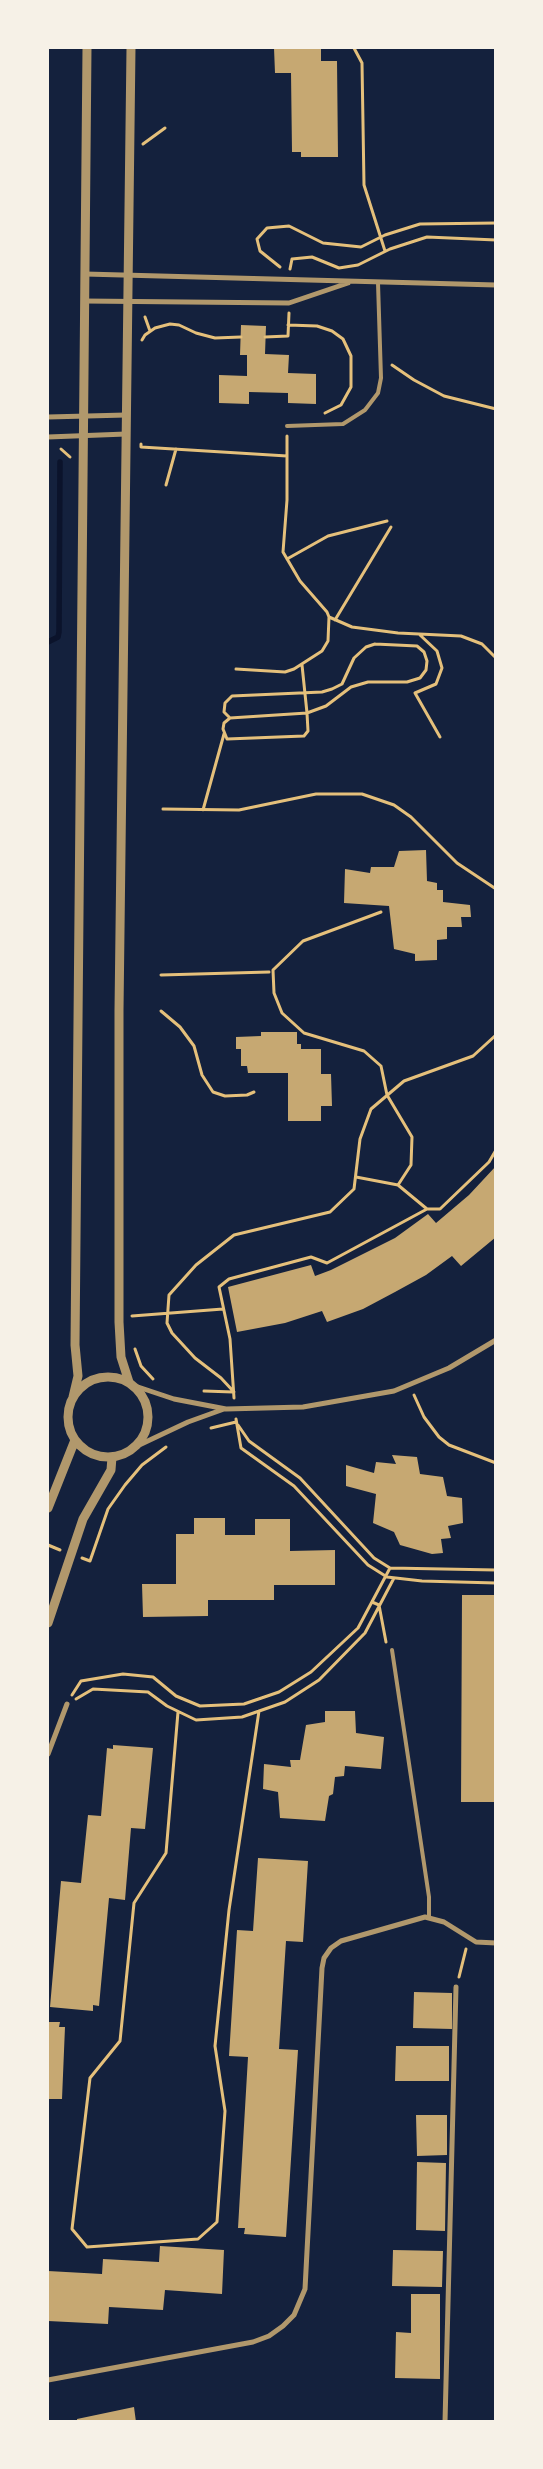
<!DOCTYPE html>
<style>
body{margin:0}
#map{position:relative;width:543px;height:2469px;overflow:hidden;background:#14213d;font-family:Inter,sans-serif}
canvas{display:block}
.frame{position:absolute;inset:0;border:49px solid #f6f1e7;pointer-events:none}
</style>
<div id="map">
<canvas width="543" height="2469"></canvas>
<div class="frame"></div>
</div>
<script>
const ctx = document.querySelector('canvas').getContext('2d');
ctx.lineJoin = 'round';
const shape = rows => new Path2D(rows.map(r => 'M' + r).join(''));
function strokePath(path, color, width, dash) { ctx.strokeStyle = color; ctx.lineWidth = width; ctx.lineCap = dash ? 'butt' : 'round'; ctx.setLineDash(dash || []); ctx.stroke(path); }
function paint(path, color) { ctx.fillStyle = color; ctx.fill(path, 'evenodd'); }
strokePath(shape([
 [48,642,58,637,59,632,60,462]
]), '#0b132b', 5.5);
paint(shape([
 [274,48,321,48,321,61,337,61,338,157,301,157,301,152,292,152,291,73,275,73],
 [241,325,266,326,265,354,289,355,288,373,316,374,316,404,288,403,288,393,249,392,249,404,219,403,219,375,247,376,247,355,240,355],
 [426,850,427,881,437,883,437,890,443,890,443,902,470,905,471,917,461,917,462,927,447,927,447,939,437,940,437,960,415,961,415,954,394,949,389,906,344,903,345,869,370,873,371,867,394,867,399,851],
 [261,1032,297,1032,297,1044,301,1044,301,1049,321,1049,321,1074,331,1074,332,1106,321,1106,321,1121,288,1121,288,1073,248,1073,247,1066,241,1066,241,1049,236,1049,236,1037,261,1036],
 [496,1166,496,1237,461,1266,452,1256,426,1275,395,1292,363,1309,327,1322,322,1311,285,1323,237,1332,228,1287,311,1265,315,1276,331,1270,395,1238,428,1214,436,1223,469,1195],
 [392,1455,417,1457,420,1474,443,1477,447,1496,462,1498,463,1523,448,1526,451,1538,441,1539,443,1553,432,1554,400,1545,394,1532,373,1523,376,1494,346,1486,346,1465,374,1473,376,1462,396,1464],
 [194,1518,225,1518,225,1535,255,1535,255,1519,290,1519,290,1551,335,1550,335,1585,274,1585,274,1600,208,1600,208,1616,143,1617,142,1584,176,1584,176,1534,194,1534],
 [462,1595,496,1595,496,1802,461,1802],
 [325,1711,355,1711,356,1733,384,1737,381,1769,345,1766,344,1776,335,1777,333,1794,329,1796,325,1821,280,1818,278,1792,263,1789,264,1764,291,1767,290,1760,300,1760,306,1725,325,1722],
 [113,1745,153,1748,145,1829,131,1828,125,1900,109,1898,99,2006,93,2005,93,2011,50,2007,61,1881,81,1883,88,1815,101,1816,107,1748,113,1749],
 [258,1858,308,1861,303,1942,286,1941,279,2049,298,2050,286,2237,244,2234,245,2228,238,2228,248,2057,229,2056,237,1930,253,1931],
 [414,1992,452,1993,452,2029,413,2028],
 [48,2022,60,2022,59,2027,65,2027,62,2099,48,2099],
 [396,2046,449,2046,449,2081,395,2081],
 [416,2115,447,2115,447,2155,417,2156],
 [417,2162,446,2163,445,2231,416,2230],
 [160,2246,224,2250,222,2294,165,2290,163,2310,109,2307,108,2324,48,2321,48,2271,102,2274,103,2259,159,2262],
 [393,2250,443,2251,442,2287,392,2286],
 [411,2294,440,2294,440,2379,395,2378,396,2332,411,2333],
 [134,2407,136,2422,77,2422,77,2419]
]), '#c6a872');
strokePath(shape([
 [354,48,362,63,364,185,385,251],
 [143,144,165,128],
 [280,267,260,251,257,239,267,228,289,226,323,243,361,247,385,235,420,224,496,223],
 [290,269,292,259,312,257,339,268,358,265,390,249,427,237,496,240],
 [145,317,150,331],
 [288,325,317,326,332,331,343,339,351,356,351,387,341,405,325,413],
 [265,337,288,336,289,313],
 [142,340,145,335,155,328,170,324,179,325,196,333,215,338,241,337],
 [392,365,414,380,444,396,496,409],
 [141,444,141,447,287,456],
 [61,449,70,457],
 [166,485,176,449],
 [287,559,328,536,387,521],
 [329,617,352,627,398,633,461,636,482,644,496,658],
 [335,620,391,527],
 [420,635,437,651,442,668,436,684,415,693,440,737],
 [375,644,417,646,424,652,427,661,426,670,420,678,407,682,368,682,351,687,326,706,307,713,230,718,224,712,225,703,232,696,322,692,332,689,342,684,354,658,366,647,375,644],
 [236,669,285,672,294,669,322,651,328,641,329,617,327,612,300,581,283,552,287,500,287,436],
 [230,718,224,723,223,729,227,739,304,736,308,731,307,713,302,665],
 [163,809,239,810,316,794,362,794,394,805,411,817,457,863,496,889],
 [203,810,224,734],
 [381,912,303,941,273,970,274,993,282,1013,304,1033,364,1051,381,1066,387,1095,412,1137,411,1165,398,1185,427,1209],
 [161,975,269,972],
 [161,1011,180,1027,194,1046,202,1075,213,1092,225,1096,247,1095,254,1092],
 [356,1177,398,1185],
 [132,1316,223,1309],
 [135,1349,141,1366,153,1379],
 [204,1391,233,1392],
 [234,1392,221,1378,195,1358,172,1333,167,1323,169,1295,196,1265,234,1235,330,1212,354,1189,360,1139,371,1109,404,1081,473,1056,496,1035],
 [414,1395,424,1417,439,1437,449,1445,496,1463],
 [234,1398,230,1339,219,1287,229,1279,311,1257,327,1263,427,1209,440,1209,489,1162,496,1150],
 [236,1419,241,1448,294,1486,368,1565,387,1577,422,1581,496,1583],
 [238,1425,249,1441,300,1478,374,1558,390,1568,496,1570],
 [211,1428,236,1422],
 [48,1545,60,1550],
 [82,1558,90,1561,108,1509,125,1485,142,1465,166,1447],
 [372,1602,379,1605,386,1642],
 [72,1695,81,1681,123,1674,153,1677,176,1696,200,1706,244,1704,279,1692,311,1672,358,1628,390,1568],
 [76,1699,93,1689,148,1692,167,1706,196,1720,242,1717,285,1702,319,1680,365,1633,394,1578],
 [178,1712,166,1853,134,1903,120,2041,90,2078,72,2229,87,2247,198,2239,217,2222,225,2111,215,2046,229,1910,259,1711],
 [459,1977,466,1949]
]), '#e5c07b', 3);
strokePath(shape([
 [287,426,343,424,365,410,378,393,381,378,378,283],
 [392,1650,429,1897,429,1917]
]), '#b1986c', 4);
strokePath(shape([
 [85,274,496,285],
 [84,301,289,303,348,283],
 [48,417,126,415],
 [48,437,126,434],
 [135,1386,174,1399,226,1409,303,1407,394,1391,449,1368,496,1340],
 [135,1447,188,1422,224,1409],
 [48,1754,67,1704],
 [48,2380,253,2342,269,2336,283,2326,294,2315,305,2289,322,1968,324,1958,331,1948,341,1941,425,1917,444,1922,476,1942,496,1943],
 [445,2422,456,1987]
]), '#b1986c', 5);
strokePath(shape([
 '68 1417a40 40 0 1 1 80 0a40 40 0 1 1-80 0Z',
 [129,1382,121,1357,119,1322,119,1010,131,48],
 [73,1397,78,1376,75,1345,87,48],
 [48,1508,75,1440],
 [48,1623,83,1519,111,1470,112,1457]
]), '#b1986c', 9);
</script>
